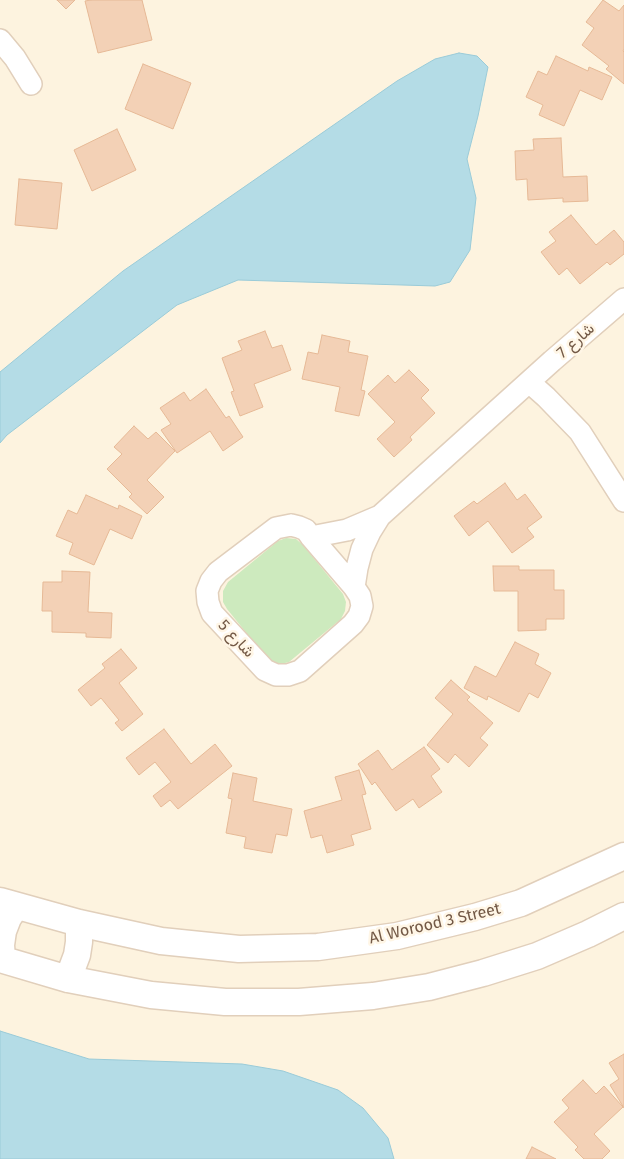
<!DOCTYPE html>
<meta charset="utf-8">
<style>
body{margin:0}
canvas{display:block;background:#fdf3df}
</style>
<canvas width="624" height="1159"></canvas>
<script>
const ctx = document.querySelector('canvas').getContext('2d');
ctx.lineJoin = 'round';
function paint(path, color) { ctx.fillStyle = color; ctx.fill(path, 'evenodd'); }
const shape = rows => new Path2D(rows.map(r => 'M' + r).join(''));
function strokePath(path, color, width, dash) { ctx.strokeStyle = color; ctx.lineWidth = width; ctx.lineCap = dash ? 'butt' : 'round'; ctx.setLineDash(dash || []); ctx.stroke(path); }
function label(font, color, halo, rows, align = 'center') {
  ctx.font = font + ' "Fira Sans",Vazirmatn,sans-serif'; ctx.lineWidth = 5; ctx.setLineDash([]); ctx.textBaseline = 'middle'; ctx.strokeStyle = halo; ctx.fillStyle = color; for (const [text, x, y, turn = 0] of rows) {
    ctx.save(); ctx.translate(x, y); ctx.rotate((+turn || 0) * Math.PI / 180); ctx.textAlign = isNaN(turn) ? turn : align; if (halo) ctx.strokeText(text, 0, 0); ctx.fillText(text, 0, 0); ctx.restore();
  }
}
paint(shape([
 [286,538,296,539,303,545,343,594,346,602,345,611,341,619,289,662,281,664,273,663,265,656,227,609,223,602,223,591,228,582,278,541]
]), '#cdeabe');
const water = shape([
 [459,53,477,56,488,67,478,116,467,159,476,198,470,250,450,282,435,286,238,280,177,305,7,435,0,443,0,372,123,271,397,81,435,59,459,53],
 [0,1031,89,1059,242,1064,283,1071,338,1090,363,1108,388,1138,394,1159,0,1159,0,1031]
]);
paint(water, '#b4dce6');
strokePath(water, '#9acbd8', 1);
const building = shape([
 [57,0,75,0,66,9,57,0],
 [91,0,142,0,152,40,98,53,85,1,91,0],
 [603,0,619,11,624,5,624,49,623,51,624,52,624,84,606,69,609,66,582,45,594,28,586,22,603,0],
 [556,56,588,71,589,67,612,77,602,100,580,90,564,126,539,115,543,105,526,97,538,71,547,75,556,56],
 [143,64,191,83,173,129,125,109,143,64],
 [117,129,136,170,92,191,74,150,117,129],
 [561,138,563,177,587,176,588,201,563,202,563,198,528,200,527,179,516,180,515,151,534,150,533,139,561,138],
 [19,179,62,183,57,229,15,225,19,179],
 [571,215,596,245,614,230,624,242,624,254,610,265,607,262,580,284,567,268,559,275,541,252,556,241,549,232,571,215],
 [265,331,272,348,282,345,291,370,254,384,263,407,240,416,231,392,234,391,222,358,242,350,238,341,265,331],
 [322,335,350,341,348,352,368,356,361,390,365,391,359,416,335,411,340,387,302,379,308,352,318,354,322,335],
 [409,370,429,390,421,398,435,413,410,437,412,440,394,457,377,439,395,422,368,394,388,375,395,383,409,370],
 [206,389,226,418,229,416,243,437,223,451,210,431,177,453,161,430,171,424,160,408,184,392,190,401,206,389],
 [134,426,148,439,156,432,175,451,147,480,164,497,147,514,129,497,132,494,107,469,122,454,114,447,134,426],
 [505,483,517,500,525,494,542,517,527,528,534,537,512,553,488,521,469,536,454,516,474,501,477,504,505,483],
 [86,495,118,509,119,505,142,516,132,539,110,529,94,565,69,554,73,543,56,536,68,510,77,514,86,495],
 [493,566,519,566,519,570,554,570,554,590,564,590,564,619,546,619,546,630,518,631,518,591,494,591,493,566],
 [62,571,90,572,88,612,112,613,111,638,86,637,86,633,52,632,52,611,42,611,43,582,62,582,62,571],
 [515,642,539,654,535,664,551,673,538,698,529,693,519,712,488,696,487,700,464,688,475,666,496,677,515,642],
 [121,649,137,668,119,683,143,714,122,731,115,723,119,720,101,698,91,706,78,690,105,668,102,664,121,649],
 [451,680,470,697,467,700,493,723,480,738,488,745,469,767,455,754,448,763,427,745,453,714,435,698,451,680],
 [164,729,191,764,215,744,232,766,178,809,170,800,161,807,153,796,171,782,155,762,139,775,126,758,164,729],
 [424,747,440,769,431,776,442,792,419,808,413,799,396,811,375,782,372,785,358,764,378,750,392,770,424,747],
 [359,770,366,794,362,795,371,829,351,835,354,845,327,853,322,835,311,838,304,811,342,800,335,777,359,770],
 [233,773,257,778,253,801,292,809,287,836,276,834,272,853,244,848,246,837,226,833,232,799,228,798,233,773],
 [624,1054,624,1108,610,1085,619,1079,609,1063,624,1054],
 [583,1080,596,1094,604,1086,623,1107,594,1134,610,1151,602,1159,584,1159,575,1150,578,1147,554,1122,569,1108,562,1100,583,1080],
 [532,1147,556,1159,526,1159,532,1147]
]);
paint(building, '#f3d1b6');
strokePath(building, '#e6b996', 1);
const minor = shape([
 [0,40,15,58,31,84],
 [529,382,546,397,580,432,624,501],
 [291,525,299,527,306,530,311,537,354,587,360,596,362,606,359,616,353,624,300,671,288,675,276,675,265,670,212,613,208,602,207,591,211,581,218,572,276,528,291,525],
 [311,537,347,530,380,516],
 [354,587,357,568,362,549,370,532,380,516,552,361,624,299]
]);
const tertiary = shape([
 [0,901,79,923,161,941,239,949,318,947,397,936,475,917,521,903,624,856],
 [0,959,68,979,151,995,225,1002,299,1002,373,996,429,987,483,973,537,956,588,934,624,916],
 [2,959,1,945,3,931,8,918,16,906],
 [68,979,77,955,79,942,79,923]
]);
strokePath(minor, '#e1cfbb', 24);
strokePath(tertiary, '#e1cfbb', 29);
strokePath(minor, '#fff', 21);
strokePath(tertiary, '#fff', 26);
label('16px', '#735946', '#fff6e6', [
 ["شارع 7",576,341,-41],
 ["شارع 5",236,639,47],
 ["Al Worood 3 Street",435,924,-13]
]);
</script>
